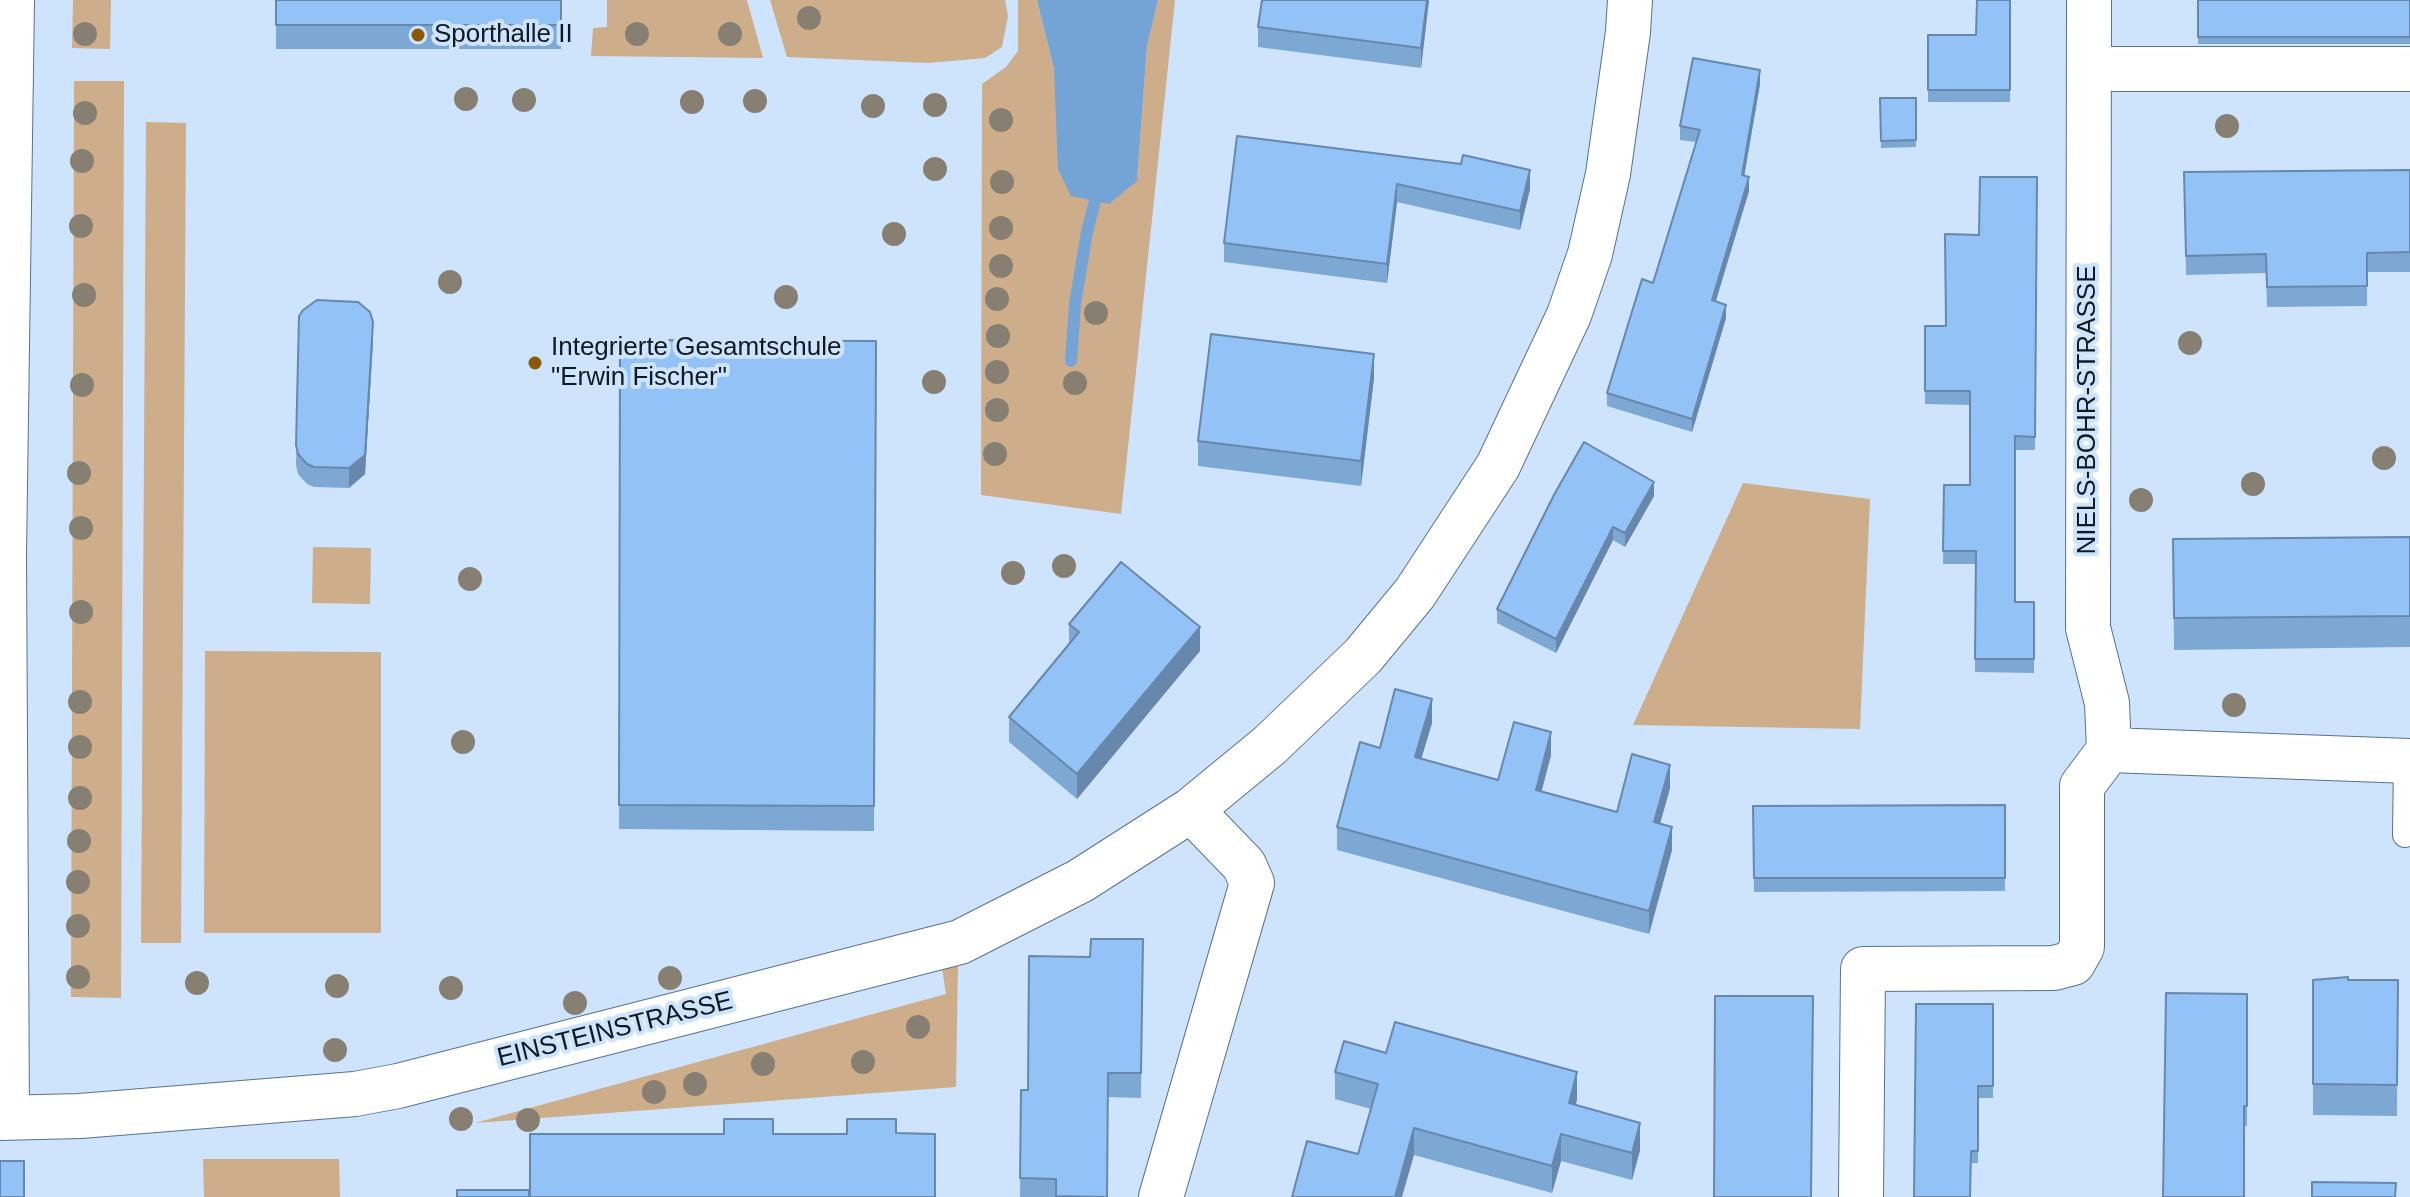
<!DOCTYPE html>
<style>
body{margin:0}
canvas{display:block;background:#cee4fc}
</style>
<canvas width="2410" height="1197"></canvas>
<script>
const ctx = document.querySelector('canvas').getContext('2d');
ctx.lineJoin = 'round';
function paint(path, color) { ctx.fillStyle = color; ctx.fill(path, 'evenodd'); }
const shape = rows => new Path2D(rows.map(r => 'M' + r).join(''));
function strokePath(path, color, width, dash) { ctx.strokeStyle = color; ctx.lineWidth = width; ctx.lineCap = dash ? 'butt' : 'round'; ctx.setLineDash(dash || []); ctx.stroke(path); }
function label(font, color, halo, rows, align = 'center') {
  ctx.font = font + ' Arial,sans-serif'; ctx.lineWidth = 8; ctx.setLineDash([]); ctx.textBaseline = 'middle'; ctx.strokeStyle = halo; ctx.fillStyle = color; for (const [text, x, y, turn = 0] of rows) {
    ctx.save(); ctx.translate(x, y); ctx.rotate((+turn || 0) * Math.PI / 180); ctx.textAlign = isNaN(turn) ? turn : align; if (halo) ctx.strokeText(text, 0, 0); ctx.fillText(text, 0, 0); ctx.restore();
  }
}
paint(shape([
 [73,0,111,0,110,49,72,48],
 [607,0,747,0,763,58,591,56,593,28,607,27],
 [770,0,1005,0,1008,16,1002,47,985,58,928,63,787,57],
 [1018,0,1037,0,1054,69,1137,181,1147,46,1158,0,1175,0,1121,514,981,495,982,84,1006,67,1018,51],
 [74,81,124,81,121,998,71,997],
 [146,122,186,123,181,943,141,943],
 [1743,483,1870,499,1860,729,1633,725],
 [313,547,371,548,370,604,312,603],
 [205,651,381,652,381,933,204,933],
 [958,962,956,1087,475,1123,946,994,942,968],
 [203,1159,339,1159,340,1197,204,1197]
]), '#cdad8a');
paint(shape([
 [1037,0,1158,0,1147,46,1137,181,1109,204,1071,196,1058,169,1054,69]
]), '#74a4d5');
strokePath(shape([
 [1071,361,1075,304,1087,232,1095,201]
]), '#74a4d5', 12);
const service = shape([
 [2405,835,2406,761]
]);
const minor = shape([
 [2089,69,2410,69],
 [2109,750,2410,761],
 [0,1118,80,1116,355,1094,398,1086,960,942,1080,881,1191,810,1270,745,1363,656,1415,593,1498,466,1569,315,1590,254,1608,174,1628,32,1630,0],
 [7,1118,4,554,12,0],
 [1161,1197,1252,883,1244,865,1191,810],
 [1861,1197,1863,969,2054,968,2073,963,2082,947,2082,786,2109,750,2107,703,2088,628,2089,0]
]);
strokePath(service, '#59728b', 26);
strokePath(minor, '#59728b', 46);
strokePath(service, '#fff', 24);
strokePath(minor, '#fff', 44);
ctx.fillStyle = '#878072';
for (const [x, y] of [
 [809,18],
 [85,34],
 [637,34],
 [730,34],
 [466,99],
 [524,100],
 [755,101],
 [692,102],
 [935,105],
 [873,106],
 [85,113],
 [1001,120],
 [2227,126],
 [82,161],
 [935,169],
 [1002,182],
 [81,226],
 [1001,228],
 [894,234],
 [1001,266],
 [450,282],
 [84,295],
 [786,297],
 [997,299],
 [1096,313],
 [998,336],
 [2190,343],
 [997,372],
 [934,382],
 [1075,383],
 [82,385],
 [997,410],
 [995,454],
 [2384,458],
 [79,473],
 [2253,484],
 [2141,500],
 [81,528],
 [1064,566],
 [1013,573],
 [470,579],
 [81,612],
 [80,702],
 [2234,705],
 [463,742],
 [80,747],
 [80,798],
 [79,841],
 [78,882],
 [78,926],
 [78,977],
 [670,978],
 [197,983],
 [337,986],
 [451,988],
 [575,1003],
 [918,1027],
 [335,1050],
 [863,1062],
 [763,1064],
 [695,1084],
 [654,1092],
 [461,1119],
 [528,1120]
]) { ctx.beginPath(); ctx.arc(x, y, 12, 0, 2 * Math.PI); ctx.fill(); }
paint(shape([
 [276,0,561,0,561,49,276,49],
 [1262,0,1429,0,1421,68,1258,47,1258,27],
 [1977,0,2037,0,2010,0,2010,102,1928,102,1928,35,1976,35],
 [2198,0,2410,0,2410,44,2198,44],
 [1760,84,1744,176,1749,191,1715,302,1726,318,1692,432,1607,406,1607,393,1653,283,1696,142,1680,140,1680,126],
 [1880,98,1916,98,1916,147,1881,148],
 [1237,136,1530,189,1520,230,1397,202,1387,283,1224,262,1224,243],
 [2410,170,2410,272,2367,272,2367,306,2267,307,2266,273,2186,275,2184,172],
 [2037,177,2035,450,2015,450,2015,602,2034,602,2034,673,1975,672,1975,564,1943,564,1944,485,1970,485,1970,405,1925,404,1925,326,1945,326,1979,235],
 [299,316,373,341,365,474,349,488,314,487,307,484,298,474,296,465],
 [620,340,876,341,874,831,619,829],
 [1374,378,1361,486,1198,466,1198,441],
 [1654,496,1625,547,1613,540,1556,653,1497,623,1497,609],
 [2410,537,2410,647,2174,650,2173,539],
 [1069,624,1200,651,1077,799,1009,742,1009,717,1069,644],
 [1432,723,1421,759,1498,780,1551,755,1541,792,1617,812,1670,788,1660,824,1672,850,1649,934,1337,850,1337,827,1380,748],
 [2005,805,2005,891,1754,892,1753,806],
 [1143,939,1141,1098,1108,1097,1107,1197,1020,1197,1021,1090,1028,1090,1090,957],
 [2313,980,2398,980,2397,1116,2313,1115],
 [2247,994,2247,1126,2244,1126,2163,1197],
 [1993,1004,1993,1098,1978,1098,1978,1163,1971,1163,1914,1197],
 [1386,1053,1577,1099,1576,1105,1640,1150,1632,1180,1561,1161,1552,1193,1414,1155,1358,1154,1371,1109,1335,1099,1335,1072]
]), '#7ea8d4');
paint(shape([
 [1427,0,1429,0,1421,68,1421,48],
 [1760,70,1760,84,1742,189,1742,175],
 [1530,170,1530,189,1520,230,1520,211],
 [1749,177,1749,191,1712,314,1712,300],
 [1397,184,1397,202,1387,283,1387,264],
 [1726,305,1726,318,1692,432,1692,419],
 [373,322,373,341,365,474,349,488,349,468],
 [1374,354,1374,378,1361,486,1361,461],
 [1654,482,1654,496,1625,547,1625,533],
 [1613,527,1613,540,1556,653,1556,639],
 [1200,627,1200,651,1077,799,1077,774],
 [1432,699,1432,723,1415,780,1415,757],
 [1551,732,1551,755,1536,813,1536,790],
 [1670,765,1670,788,1654,845,1654,822],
 [1672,827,1672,850,1649,934,1649,911],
 [1577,1072,1577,1099,1569,1130,1569,1103],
 [1640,1123,1640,1150,1632,1180,1632,1153],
 [1414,1128,1414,1155,1402,1197,1395,1197],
 [1561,1134,1561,1161,1552,1193,1552,1166]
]), '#6788ac');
const building = shape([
 [276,0,561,0,561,25,276,25,276,0],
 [1262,0,1427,0,1421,48,1258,27,1262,0],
 [1977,0,2010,0,2010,90,1928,90,1928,35,1976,35,1977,0],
 [2198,0,2410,0,2410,37,2198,37,2198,0],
 [1693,58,1760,70,1742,175,1749,177,1712,300,1726,305,1692,419,1607,393,1642,279,1653,283,1700,130,1680,126,1693,58],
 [1880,98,1916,98,1916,140,1881,141,1880,98],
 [1237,136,1461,164,1463,155,1530,170,1520,211,1397,184,1387,264,1224,243,1237,136],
 [2410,170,2410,252,2367,253,2367,286,2267,287,2266,254,2186,256,2184,172,2410,170],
 [1980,177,2037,177,2035,437,2015,436,2015,602,2034,602,2034,659,1975,659,1976,551,1943,551,1944,485,1970,485,1970,391,1925,391,1925,326,1946,326,1945,234,1979,235,1980,177],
 [317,300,358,302,370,312,373,322,365,455,349,468,314,467,307,464,298,454,296,445,299,316,303,310,317,300],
 [1211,334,1374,354,1361,461,1198,441,1211,334],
 [620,340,876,341,874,806,619,805,620,340],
 [1584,442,1654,482,1625,533,1613,527,1556,639,1497,609,1555,493,1584,442],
 [2410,537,2410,616,2174,618,2173,539,2410,537],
 [1121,562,1200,627,1077,774,1009,717,1079,632,1069,624,1121,562],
 [1395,689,1432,699,1415,757,1498,780,1514,722,1551,732,1536,790,1617,812,1632,754,1670,765,1654,822,1672,827,1649,911,1337,827,1360,742,1380,748,1395,689],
 [2005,805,2005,878,1754,878,1753,806,2005,805],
 [1091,939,1143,939,1141,1073,1108,1073,1107,1197,1056,1196,1056,1179,1020,1178,1021,1090,1028,1090,1029,956,1090,957,1091,939],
 [2348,977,2348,980,2398,980,2397,1085,2313,1084,2313,980,2348,977],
 [2166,993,2247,994,2247,1106,2244,1106,2244,1197,2163,1197,2166,993],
 [1715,996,1813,996,1811,1197,1714,1197,1715,996],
 [1916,1004,1993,1004,1993,1086,1978,1086,1978,1151,1971,1151,1970,1197,1914,1197,1916,1004],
 [1395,1022,1577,1072,1569,1103,1640,1123,1632,1153,1561,1134,1552,1166,1414,1128,1395,1197,1292,1197,1307,1141,1358,1154,1378,1084,1335,1072,1344,1041,1386,1053,1395,1022],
 [724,1119,773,1119,773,1134,847,1134,847,1119,896,1119,896,1133,935,1134,935,1197,530,1197,530,1134,724,1134,724,1119],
 [0,1161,24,1161,24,1197,0,1197,0,1161],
 [2312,1182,2396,1183,2395,1197,2312,1197,2312,1182],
 [457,1190,529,1190,529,1197,457,1197,457,1190]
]);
paint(building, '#93c3f6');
strokePath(building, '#6788ac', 2);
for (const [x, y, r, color] of [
 [418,35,8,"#8b5803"],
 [535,363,8,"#8b5803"]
]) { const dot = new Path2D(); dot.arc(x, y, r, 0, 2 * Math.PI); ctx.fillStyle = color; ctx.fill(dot); strokePath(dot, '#cee4fc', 3); }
label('26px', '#0f1923', '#cee4fc', [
 ["Sporthalle II",434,35],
 ["Integrierte Gesamtschule",551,348],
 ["\"Erwin Fischer\"",551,378]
], 'left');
label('26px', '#0f1923', '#cee4fc', [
 ["NIELS-BOHR-STRASSE",2088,410,-90],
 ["EINSTEINSTRASSE",615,1030,-14]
]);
</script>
